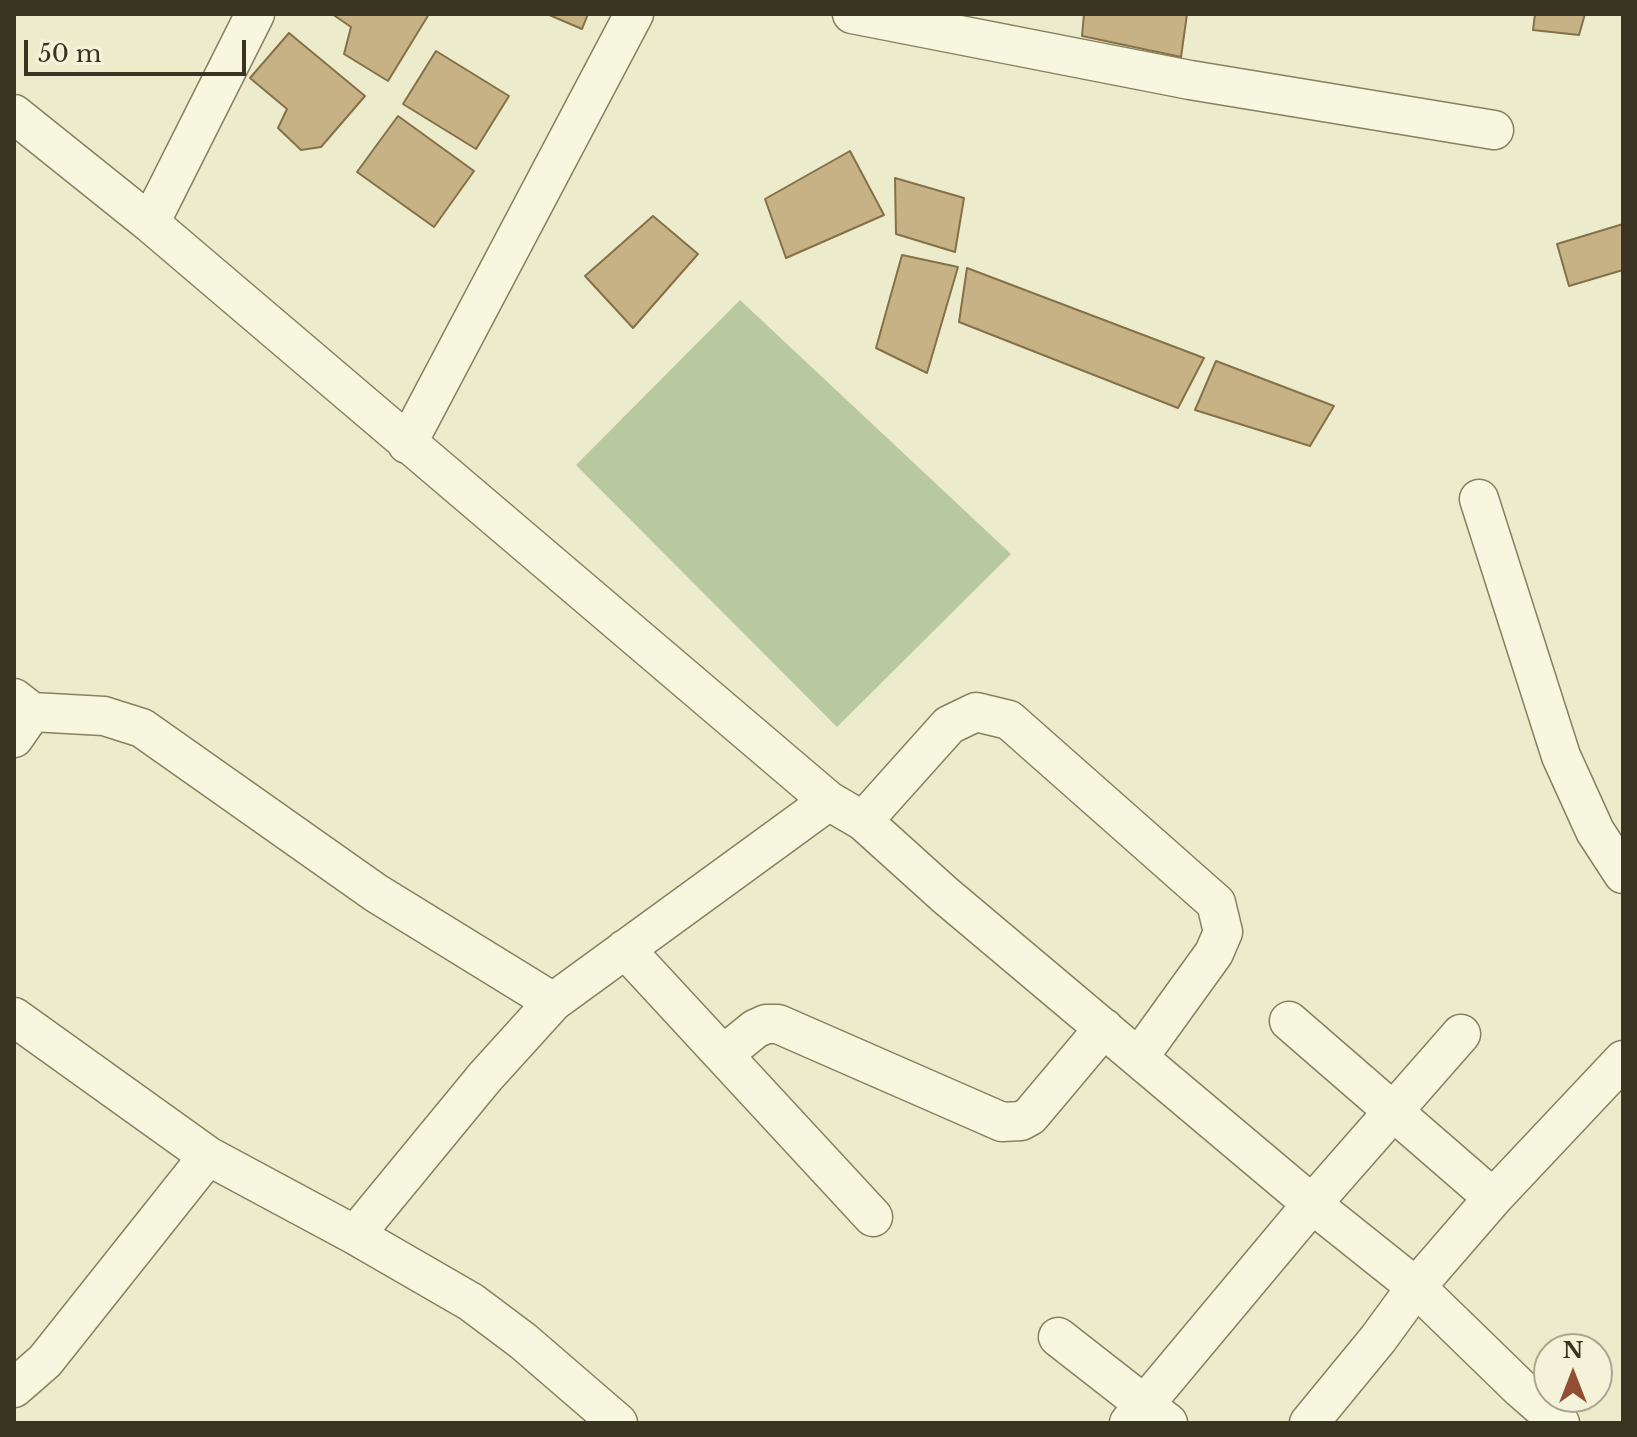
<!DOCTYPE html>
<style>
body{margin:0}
#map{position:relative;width:1637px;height:1437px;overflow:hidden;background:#ecebcb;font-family:"Libre Baskerville",serif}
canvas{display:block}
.frame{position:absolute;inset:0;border:16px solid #393422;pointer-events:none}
.north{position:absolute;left:1533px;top:1333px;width:80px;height:80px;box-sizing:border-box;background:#f4f3da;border:2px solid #a9a790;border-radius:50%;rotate:0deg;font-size:22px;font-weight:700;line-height:32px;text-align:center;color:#393422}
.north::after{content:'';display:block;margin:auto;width:28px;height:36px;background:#914e35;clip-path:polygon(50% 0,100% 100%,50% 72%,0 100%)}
.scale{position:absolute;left:24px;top:40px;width:222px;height:36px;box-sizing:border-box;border:4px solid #393422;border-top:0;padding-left:10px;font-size:24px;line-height:28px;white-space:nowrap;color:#393422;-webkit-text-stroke:6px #f4f3da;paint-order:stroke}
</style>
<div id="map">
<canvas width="1637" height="1437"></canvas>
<div class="frame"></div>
<div class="north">N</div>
<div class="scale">50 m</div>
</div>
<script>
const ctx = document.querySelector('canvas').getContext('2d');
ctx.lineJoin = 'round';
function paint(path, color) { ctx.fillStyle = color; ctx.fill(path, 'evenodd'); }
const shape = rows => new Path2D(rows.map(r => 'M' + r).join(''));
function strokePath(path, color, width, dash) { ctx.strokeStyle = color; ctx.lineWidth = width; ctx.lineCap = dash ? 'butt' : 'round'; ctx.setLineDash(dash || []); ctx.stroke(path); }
paint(shape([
 [740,300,1011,554,837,727,576,465]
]), '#b9c99f');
const building = shape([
 [332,14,429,14,388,81,344,54,351,27,332,14],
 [547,14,588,14,582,29,547,14],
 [1084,14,1187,14,1181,57,1082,36,1084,14],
 [1535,14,1585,14,1579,35,1533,30,1535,14],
 [289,33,365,96,321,147,301,150,278,128,287,109,250,78,289,33],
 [436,51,509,96,476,149,403,104,436,51],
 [398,116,474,171,434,227,357,172,398,116],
 [850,151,884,215,786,258,765,199,850,151],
 [895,178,964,198,955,252,896,234,895,178],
 [653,216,698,254,633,328,585,276,653,216],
 [1623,224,1623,270,1569,286,1557,244,1623,224],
 [902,255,958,267,927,373,876,348,902,255],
 [967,268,1204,358,1178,408,959,322,967,268],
 [1216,361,1334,406,1310,446,1195,410,1216,361]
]);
paint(building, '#c6b284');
strokePath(building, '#857148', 2);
const minor = shape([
 [852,14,1190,80,1494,130],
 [14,114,150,223,829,801,863,821,945,895,1312,1204,1416,1287,1521,1389,1560,1423],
 [150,223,255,14],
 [407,444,634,14],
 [1479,499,1561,756,1595,831,1623,874],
 [14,698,32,712,104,716,142,728,376,893,553,1002],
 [14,738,32,712],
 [863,821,949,725,976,712,1009,720,1216,903,1223,932,1214,953,1139,1057],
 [625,949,873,1217],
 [14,1017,208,1156,355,1235,471,1302,523,1341,618,1423],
 [1289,1021,1493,1198],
 [723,1055,755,1029,766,1024,778,1024,1002,1122,1021,1121,1030,1116,1104,1028],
 [355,1235,485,1077,553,1002,829,801],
 [1058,1337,1168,1423],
 [14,1388,45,1361,208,1156],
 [1129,1423,1312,1204,1461,1034],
 [1309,1423,1378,1339,1416,1287,1493,1198,1623,1060]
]);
strokePath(minor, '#878060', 41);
strokePath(minor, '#f7f6de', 38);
</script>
